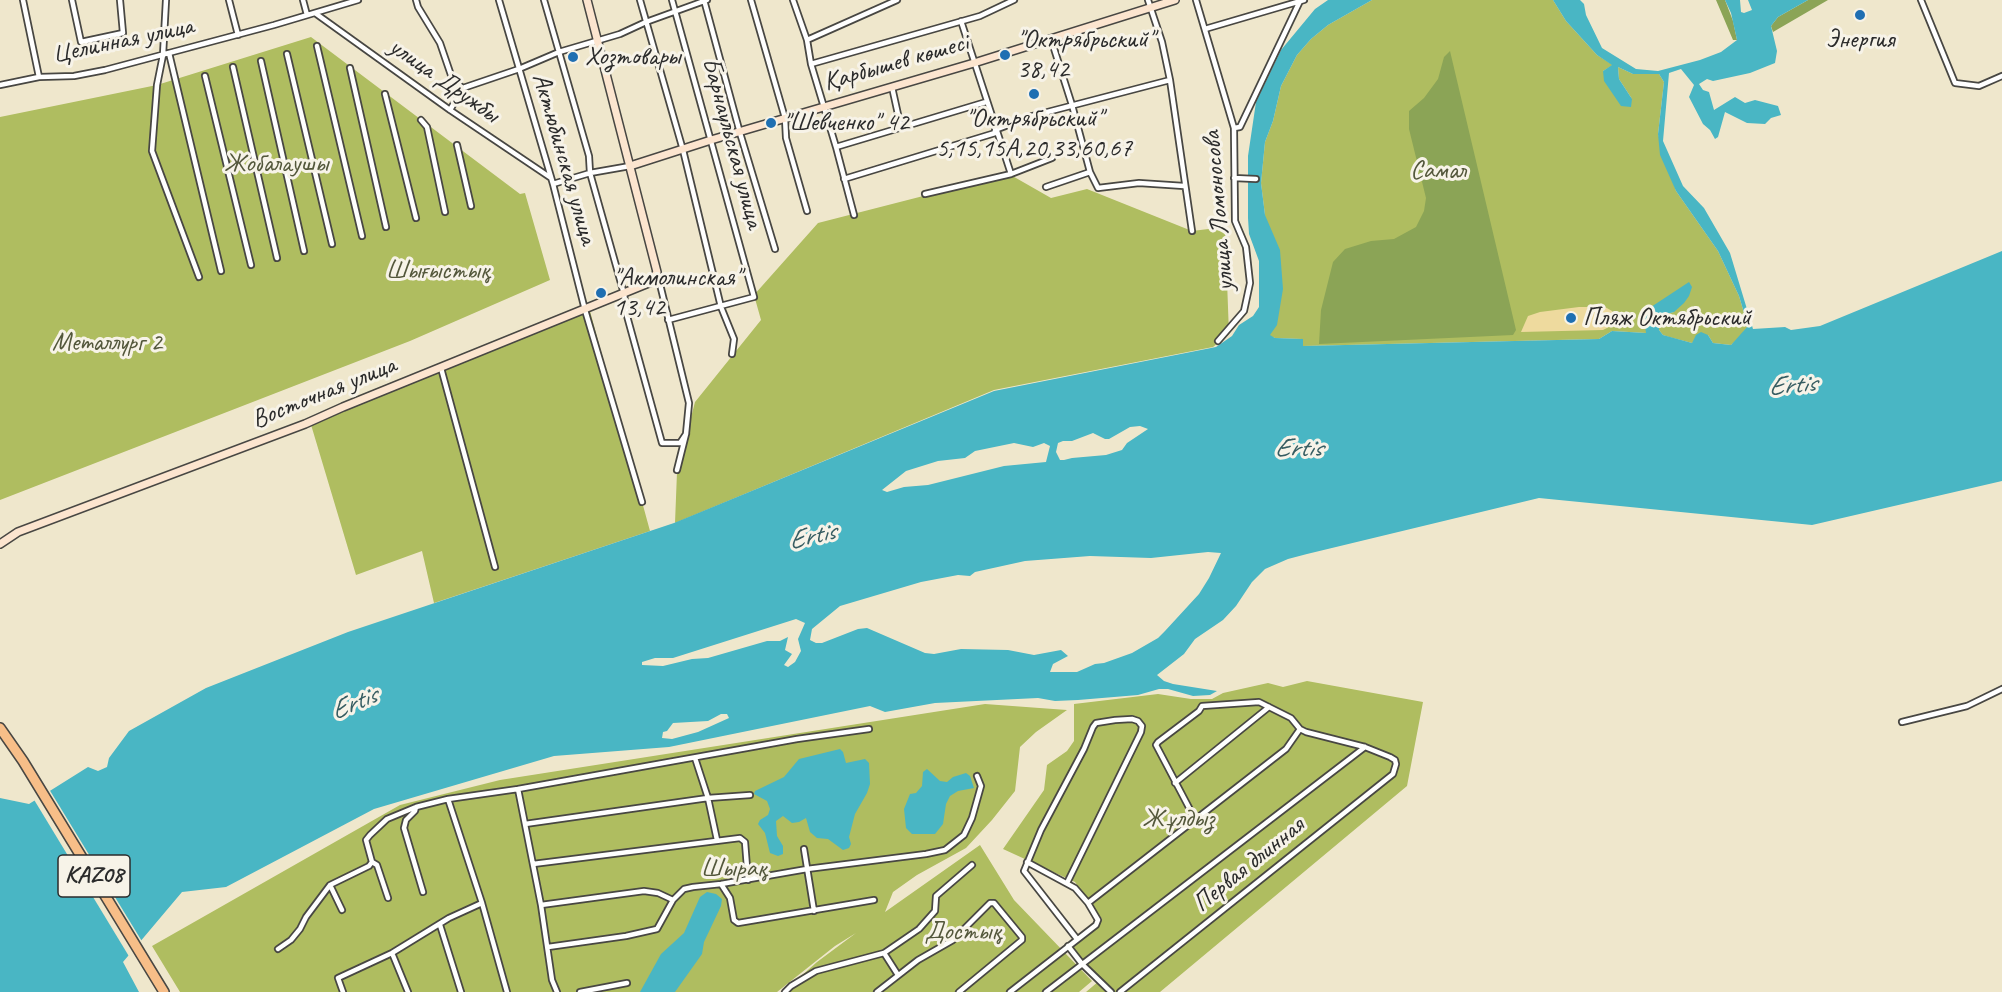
<!DOCTYPE html>
<meta charset="utf-8">
<style>
body{margin:0}
canvas{display:block;background:#efe7cc}
</style>
<canvas width="2002" height="992"></canvas>
<script>
const ctx = document.querySelector('canvas').getContext('2d');
ctx.lineJoin = 'round';
function paint(path, color) { ctx.fillStyle = color; ctx.fill(path, 'evenodd'); }
const shape = rows => new Path2D(rows.map(r => 'M' + r).join(''));
function strokePath(path, color, width, dash) { ctx.strokeStyle = color; ctx.lineWidth = width; ctx.lineCap = dash ? 'butt' : 'round'; ctx.setLineDash(dash || []); ctx.stroke(path); }
function label(font, color, halo, rows, align = 'center') {
  ctx.font = font + ' Caveat,sans-serif'; ctx.lineWidth = 6; ctx.setLineDash([]); ctx.textBaseline = 'middle'; ctx.strokeStyle = halo; ctx.fillStyle = color; for (const [text, x, y, turn = 0] of rows) {
    ctx.save(); ctx.translate(x, y); ctx.rotate((+turn || 0) * Math.PI / 180); ctx.textAlign = isNaN(turn) ? turn : align; if (halo) ctx.strokeText(text, 0, 0); ctx.fillText(text, 0, 0); ctx.restore();
  }
}
paint(shape([
 [1372,0,1553,0,1566,21,1597,55,1613,65,1603,71,1632,99,1619,79,1618,67,1633,74,1659,74,1664,82,1658,134,1676,191,1718,251,1739,296,1748,326,1739,338,1731,345,1713,343,1708,335,1692,343,1669,337,1663,335,1659,330,1659,315,1674,312,1651,307,1646,333,1612,331,1599,339,1303,346,1302,339,1275,338,1270,336,1265,215,1261,183,1265,142,1273,121,1281,86,1297,55,1311,39,1328,25],
 [311,37,520,194,525,193,550,280,410,341,0,500,0,117,157,85],
 [1009,174,1051,198,1087,189,1192,231,1225,227,1229,334,1213,347,994,390,675,523,677,472,695,402,761,320,754,295,818,223],
 [590,311,650,531,434,603,422,551,356,575,309,418],
 [1307,681,1423,702,1407,786,1160,992,1086,992,1099,981,1068,946,1102,919,1075,882,1003,849,1044,790,1047,765,1067,751,1074,741,1074,704,1158,694,1191,699,1212,699,1223,693,1268,683,1283,687],
 [985,704,1067,710,1036,732,1020,747,1015,791,992,820,966,848,917,875,893,892,885,912,980,845,1014,900,1092,981,1079,992,783,992,817,962,856,933,835,946,777,992,180,992,152,946,400,805,500,780]
]), '#afbd60');
paint(shape([
 [1716,0,1725,0,1733,21,1737,40,1733,40],
 [1808,0,1828,0,1773,32,1771,26,1778,17],
 [1450,51,1516,330,1513,335,1319,344,1321,310,1333,262,1345,249,1371,241,1394,239,1416,227,1424,211,1426,198,1409,129,1409,111,1424,98,1438,79,1444,57]
]), '#8ba456');
paint(shape([
 [1579,307,1605,307,1612,311,1617,323,1603,330,1521,332,1528,316,1540,312]
]), '#eeda9e');
paint(shape([
 [1328,0,1372,0,1328,25,1311,39,1297,55,1281,86,1273,121,1265,142,1261,183,1265,215,1280,250,1283,289,1277,325,1270,335,1275,338,1303,339,1303,346,1599,339,1612,331,1646,333,1644,319,1651,307,1689,282,1692,287,1689,296,1684,303,1674,312,1659,316,1659,330,1663,335,1692,343,1696,335,1701,332,1708,335,1713,343,1731,345,1748,326,1739,296,1718,251,1676,191,1660,155,1658,134,1664,82,1659,74,1633,74,1618,67,1619,79,1632,99,1631,107,1621,106,1604,81,1603,71,1612,65,1597,55,1566,21,1553,0,1580,0,1584,4,1586,15,1602,48,1636,69,1658,71,1700,60,1721,52,1737,40,1731,13,1725,0,1740,0,1741,12,1744,13,1752,10,1748,0,1808,0,1778,17,1771,26,1777,51,1775,63,1750,73,1713,81,1707,79,1699,84,1703,90,1709,92,1714,110,1735,97,1745,103,1755,100,1778,106,1781,115,1771,118,1765,124,1747,123,1725,112,1718,137,1715,139,1710,130,1703,124,1689,97,1694,85,1681,69,1669,73,1663,141,1683,186,1704,208,1730,253,1753,329,1785,327,1791,330,1820,326,2002,251,2002,481,1812,525,1539,498,1307,554,1288,559,1265,569,1252,582,1236,606,1223,620,1195,639,1184,654,1157,675,1164,681,1173,684,1217,691,1210,695,1193,696,1168,689,1159,689,1138,695,1078,700,1055,701,1038,698,935,703,885,712,870,706,669,747,554,756,374,809,226,887,182,892,123,962,139,992,0,992,0,798,29,804,88,767,98,771,107,767,109,758,129,731,206,688,348,632,674,523,994,391,1216,347,1232,336,1239,325,1253,316,1259,307,1259,261,1249,234,1248,218,1248,156,1256,102,1281,50,1315,9],
 [1140,426,1148,429,1127,443,1122,450,1106,455,1072,458,1064,460,1060,460,1056,452,1058,443,1063,441,1072,441,1093,433,1105,439,1109,439,1130,427],
 [1014,443,1033,447,1044,443,1050,446,1046,462,1004,466,928,485,904,487,887,492,882,490,906,471,938,461,965,458,975,451],
 [1208,552,1221,553,1209,578,1199,594,1165,631,1158,638,1132,653,1104,663,1095,664,1077,672,1050,672,1053,664,1068,656,1061,650,1034,655,1008,650,961,649,934,654,925,653,867,628,858,629,822,643,816,643,810,640,812,629,840,606,921,582,958,575,970,576,975,572,1025,561,1090,556,1151,558],
 [796,619,805,623,798,639,801,651,795,662,788,667,784,665,792,654,785,650,788,637,780,641,767,641,708,658,692,659,663,666,642,665,642,662,655,658,673,658],
 [721,714,727,714,729,718,698,732,672,739,662,738,663,732,667,731,673,723,708,721],
 [840,749,843,752,846,763,865,759,869,763,870,784,867,793,855,814,849,837,851,844,849,848,843,850,828,839,817,838,810,832,806,818,799,822,792,823,783,816,776,821,777,836,783,846,783,854,778,856,770,853,765,833,758,824,760,820,768,815,770,809,767,801,754,794,755,791,784,777,799,759],
 [927,769,940,781,947,782,953,777,966,773,970,776,974,788,958,791,950,796,946,804,943,824,935,834,912,834,906,828,904,809,910,794,916,793,922,786,923,772],
 [707,892,716,894,722,899,721,906,704,942,702,954,675,992,640,992,661,954,684,933,700,897]
]), '#49b6c4');
paint(shape([
 [49,789,143,943,130,958,33,798]
]), '#efe7cc');
const street = shape([
 [23,0,39,77],
 [72,0,81,42,123,33,120,0],
 [166,0,163,55,157,85,152,151,199,277],
 [229,0,238,35],
 [303,0,307,15],
 [416,0,418,7,440,43,453,81,463,88],
 [499,0,553,184,585,310,642,502],
 [544,0,589,156,590,173,624,294,627,316,662,443,680,443,686,434],
 [640,0,683,150,721,307,734,339,732,354],
 [704,0,740,133,775,249],
 [751,0,785,118,786,138,807,211],
 [793,0,807,40,811,64,836,147,854,215],
 [1148,0,1162,42,1170,80,1192,231],
 [1196,0,1234,128,1235,221,1246,247,1250,283,1244,311,1218,341],
 [1921,0,1955,83,1979,86,2002,76],
 [315,13,450,110,551,178],
 [961,21,1011,174],
 [1205,29,1304,0],
 [1051,39,1072,105,1090,172],
 [807,40,897,0],
 [317,46,362,236],
 [169,53,221,271],
 [287,54,332,244],
 [261,61,304,251],
 [811,64,980,16,1014,0],
 [233,67,277,258],
 [350,68,386,227],
 [205,76,251,265],
 [0,85,39,77,74,76,105,70,274,25,358,0],
 [892,87,901,128],
 [385,94,416,218],
 [450,110,463,88,519,69,559,52,620,34,646,22,707,0],
 [421,120,427,127,445,212],
 [1234,128,1240,127,1300,1],
 [457,145,471,206],
 [836,147,986,102],
 [1234,178,1256,179],
 [844,179,995,133,995,130,1032,116,1170,80],
 [553,184,590,173,630,166],
 [1046,187,1090,172,1098,188,1139,183,1184,186],
 [925,194,1011,174,1052,158],
 [657,272,689,403,686,434,677,470],
 [668,320,754,297,672,0],
 [441,368,495,567],
 [1902,722,1967,706,2002,689],
 [695,758,708,798,717,840],
 [1175,783,1269,707],
 [518,789,541,905,552,980,557,992],
 [448,799,482,903,507,992],
 [416,807,415,811,406,820,404,828,423,892],
 [525,824,708,798,750,795],
 [804,849,814,911],
 [372,862,377,865,388,898],
 [533,864,740,838,745,842,748,880],
 [1067,883,1141,732,1142,726,1138,721,1132,719,1115,720,1096,723,1093,727,1084,749,1041,830,1024,871,1077,939],
 [721,884,730,898,734,920,738,923,874,900],
 [330,885,342,910],
 [1088,903,1286,749,1300,729],
 [541,905,644,891,658,893,673,900],
 [440,925,461,992],
 [1068,946,1082,964,1111,992],
 [548,947,626,936,657,929,673,900,684,889,693,887,721,884,807,869,926,854,945,850,964,835,972,818,981,786,977,776],
 [278,949,291,940,300,929,306,917,330,885,369,866,372,862,366,840,370,835,387,819,416,807,448,799,518,789,797,739,869,729],
 [392,953,408,992],
 [884,953,898,975],
 [343,992,338,978,392,953,449,918,482,903],
 [580,992,627,983],
 [785,992,791,986,816,971,884,953,919,929,935,911,936,896,972,865],
 [877,992,918,960,953,940,990,903,994,903,1022,937,1022,940,959,992],
 [1010,992,1096,925,1098,920,1088,903,1075,888,1027,862],
 [1046,992,1365,747],
 [1120,992,1393,774,1396,764,1395,760,1390,757,1365,747,1306,732,1300,729,1291,718,1259,702,1202,706,1199,711,1158,742,1156,745,1195,819]
]);
const secondary = shape([
 [630,166,711,140,974,63,1175,0],
 [0,544,18,532,305,424,343,407,651,282,657,272,587,0]
]);
const highway = shape([
 [0,728,23,761,164,992]
]);
strokePath(street, '#484743', 8);
strokePath(secondary, '#484743', 10);
strokePath(highway, '#484743', 12);
strokePath(street, '#fff', 4.5);
strokePath(secondary, '#fce5cf', 7);
strokePath(highway, '#f7be88', 9);
for (const [x, y, r, color] of [
 [1860,15,6,"#1f6fb2"],
 [1005,55,6,"#1f6fb2"],
 [573,57,6,"#1f6fb2"],
 [1034,94,6,"#1f6fb2"],
 [771,123,6,"#1f6fb2"],
 [601,293,6,"#1f6fb2"],
 [1571,318,6,"#1f6fb2"]
]) { const dot = new Path2D(); dot.arc(x, y, r, 0, 2 * Math.PI); ctx.fillStyle = color; ctx.fill(dot); strokePath(dot, '#f7f3e8', 2); }
for (const [x, y, w] of [
 [94,876,72]
]) { const box = new Path2D(); box.roundRect(x - w / 2, y - 21, w, 42, 4.5); ctx.fillStyle = '#f7f3e8'; ctx.fill(box); strokePath(box, '#2b2b2b', 1.5); }
label('bold 24px', '#2b2b2b', null, [
 ["KAZ08",94,876]
]);
label('26px', '#2b2b2b', '#f7f3e8', [
 ["\"Октрябрьский\"",1017,40],
 ["38,42",1017,70],
 ["Энергия",1860,40,"center"],
 ["Хозтовары",585,57],
 ["\"Октрябрьский\"",1034,119,"center"],
 ["5,15,15А,20,33,60,67",1034,149,"center"],
 ["\"Шевченко\" 42",783,123],
 ["\"Акмолинская\"",613,278],
 ["13,42",613,308],
 ["Пляж Октябрьский",1583,318]
], 'left');
label('26px', '#2b2b2b', '#f7f3e8', [
 ["Целинная улица",123,41,-12],
 ["Қарбышев көшесі",896,63,-16],
 ["улица Дружбы",444,81,35],
 ["Барнаульская улица",732,143,75],
 ["Актюбинская улица",564,159,74],
 ["улица Ломоносова",1219,211,-95],
 ["Восточная улица",324,393,-22],
 ["Первая длинная",1249,865,-39]
]);
label('26px', '#53573b', '#f7f3e8', [
 ["Жобалаушы",276,164],
 ["Самал",1438,171],
 ["Шығыстық",438,271],
 ["Металлург 2",107,343],
 ["Жұлдыз",1178,819],
 ["Шырақ",734,869],
 ["Достық",963,932]
]);
label('italic 27px', '#365c61', '#f7f3e8', [
 ["Ertis",1792,386,-5],
 ["Ertis",1298,449],
 ["Ertis",812,537,-13],
 ["Ertis",354,704,-23]
]);
</script>
